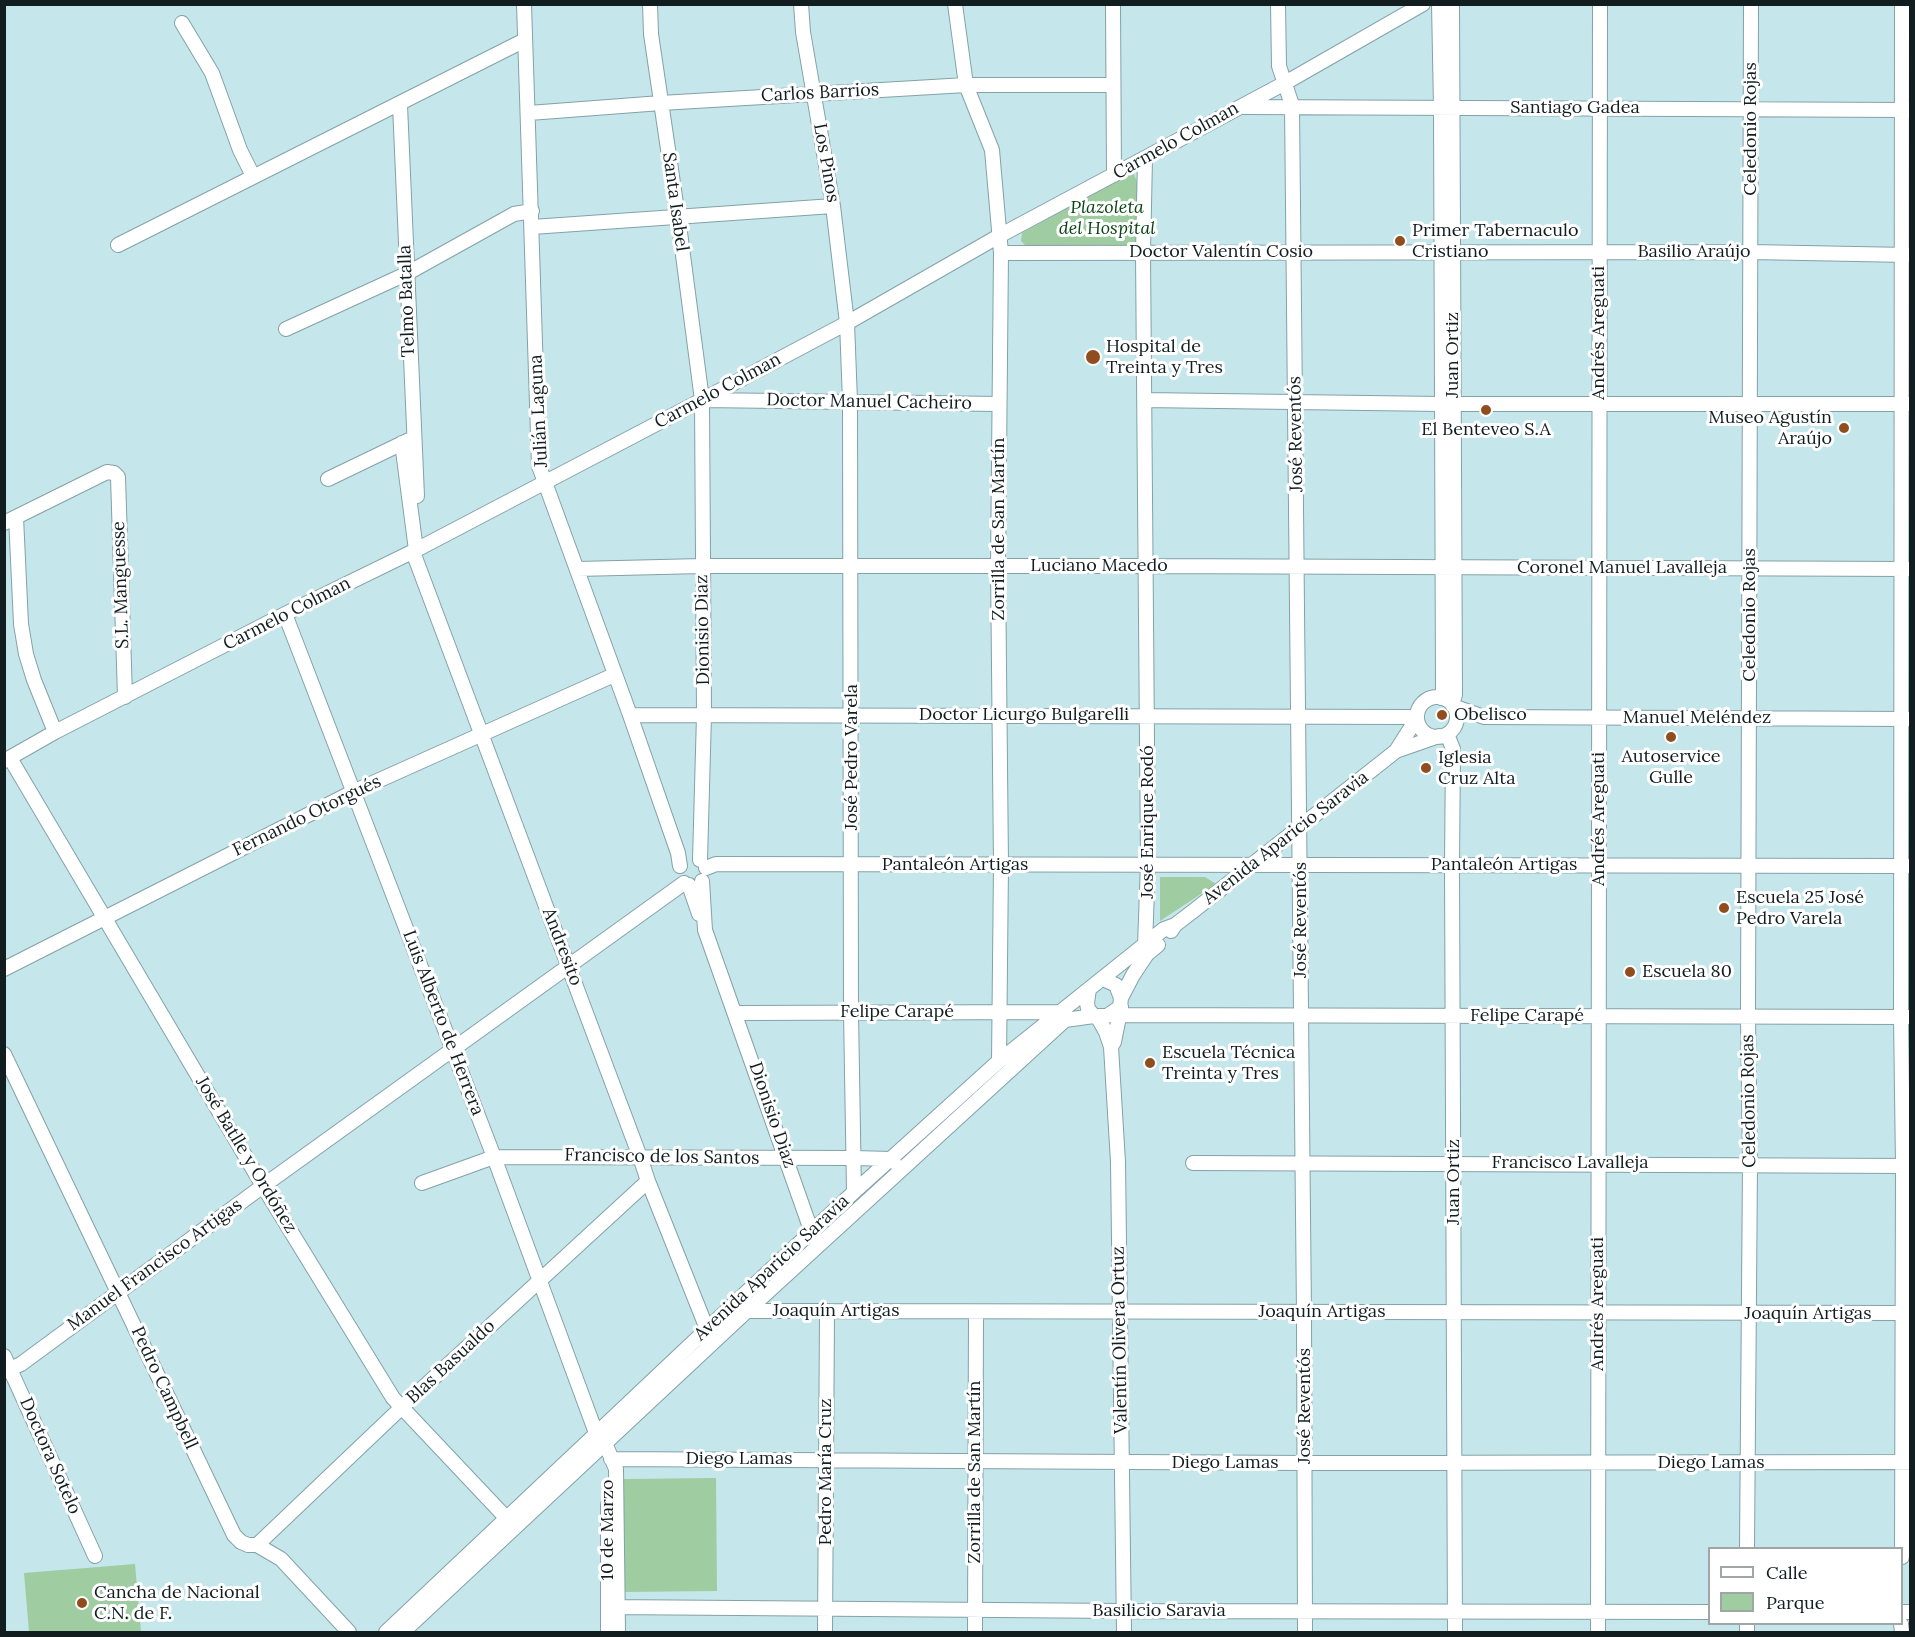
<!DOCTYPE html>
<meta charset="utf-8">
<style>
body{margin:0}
#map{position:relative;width:1915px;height:1637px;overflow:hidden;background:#c5e7ec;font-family:Lora,serif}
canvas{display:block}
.frame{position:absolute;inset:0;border:6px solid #111d1f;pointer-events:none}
.legend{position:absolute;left:1708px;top:1547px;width:195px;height:78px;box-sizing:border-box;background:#fff;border:2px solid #a0a5a5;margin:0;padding:8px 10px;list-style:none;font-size:18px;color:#111d1f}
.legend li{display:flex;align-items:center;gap:12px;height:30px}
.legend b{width:30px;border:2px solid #a0a5a5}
</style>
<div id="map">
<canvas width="1915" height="1637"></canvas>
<div class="frame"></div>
<ul class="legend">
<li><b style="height:8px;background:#fff"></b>Calle</li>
<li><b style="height:16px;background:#9fcca0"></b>Parque</li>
</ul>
</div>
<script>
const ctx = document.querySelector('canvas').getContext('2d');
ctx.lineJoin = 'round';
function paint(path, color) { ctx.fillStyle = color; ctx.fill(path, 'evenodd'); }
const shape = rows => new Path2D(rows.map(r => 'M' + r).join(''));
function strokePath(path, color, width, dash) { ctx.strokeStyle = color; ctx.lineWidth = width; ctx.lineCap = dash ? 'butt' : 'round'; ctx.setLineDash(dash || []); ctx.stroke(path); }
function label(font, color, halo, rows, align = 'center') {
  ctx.font = font + ' Lora,serif'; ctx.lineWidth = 6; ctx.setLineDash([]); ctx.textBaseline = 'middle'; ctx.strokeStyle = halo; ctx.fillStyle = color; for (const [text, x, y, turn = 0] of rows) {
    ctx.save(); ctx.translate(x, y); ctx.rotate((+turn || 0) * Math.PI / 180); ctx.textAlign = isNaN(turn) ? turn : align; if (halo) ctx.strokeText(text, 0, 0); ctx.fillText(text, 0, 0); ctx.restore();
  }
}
paint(shape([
 [1130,173,1134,174,1137,182,1137,242,1133,246,1027,247,1021,241,1022,233],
 [1160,877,1205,877,1216,884,1160,921],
 [716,1478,717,1591,624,1592,624,1479],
 [135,1564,141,1632,29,1632,24,1573]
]), '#9fcca0');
const minor = shape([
 [524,4,539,466,630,715,678,853,680,866],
 [650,4,651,34,678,217,702,400,704,715,700,860],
 [801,4,803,32,833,206,847,323,850,401,851,1012,854,1192],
 [955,4,966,85,992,150,1001,253,998,566,1001,865,999,1061],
 [1113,4,1114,175],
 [1278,4,1279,66,1292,105,1304,1312,1305,1632],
 [1439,4,1441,107,1443,690,1441,698],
 [1452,4,1455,695,1452,704],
 [182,23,212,73,240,150,253,176],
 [400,105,417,496],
 [1244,107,1910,110],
 [529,113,661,103,966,85,1113,85],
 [532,227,833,206],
 [118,245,525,40],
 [1001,253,1751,252,1908,255],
 [286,329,406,274,514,214,532,211],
 [704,400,999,404],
 [1144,400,1441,404,1910,404],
 [402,443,416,550],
 [328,479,409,440],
 [16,517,21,624,26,654,34,680,55,732],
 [4,523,107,472,114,473,118,477,125,697],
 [413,552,640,1157,648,1181,707,1329,711,1334],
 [577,569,702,566,1147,566,1909,569],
 [285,614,494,1157,596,1433,605,1443,616,1469,618,1632],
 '1417 717a20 20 0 1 1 40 0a20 20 0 1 1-40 0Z',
 [1453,706,1484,717,1910,719],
 [630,715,1417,717],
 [1447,734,1453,749,1452,865,1455,1632],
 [1396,751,1439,736],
 [10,758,263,1186,393,1398,512,1524],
 [4,761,55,732,285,614,416,550,702,400,847,323,999,236,1285,83,1423,4],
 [706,868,716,864,1908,866],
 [702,881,705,930,812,1233,815,1237],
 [689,885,699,914],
 [1171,931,1175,925,1192,912,1396,751,1417,718],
 [1145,945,1148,863,1143,253,1145,158],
 [4,969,355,791,614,675],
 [1089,989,1087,1003,1088,1009,1094,1016,1107,1016,1120,1007,1121,998,1116,985,1103,979],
 [1121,998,1133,975,1147,954,1158,945],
 [736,1013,1058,1012],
 [1119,1015,1910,1017],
 [1097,1016,1106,1032,1111,1047,1118,1162,1124,1632],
 [1111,1047,1114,1042,1121,1007],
 [4,1054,234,1535,241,1542,248,1545,257,1545,281,1559,349,1632],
 [1193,1163,1910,1166],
 [422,1183,494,1157,854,1158,891,1159,894,1162],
 [737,1302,747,1311,827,1311,1910,1313],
 [4,1356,95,1556],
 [4,1372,21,1364,263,1186,684,883],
 [611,1459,1305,1463,1910,1462],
 [608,1505,608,1632],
 [257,1545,401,1408,648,1181],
 [1747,1548,1750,1164,1748,1017,1751,4],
 [1902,1557,1903,1166,1901,1017,1902,4],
 [608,1607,1124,1611,1710,1612],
 [1902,1612,1910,1612],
 [1747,1624,1747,1632],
 [1901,1624,1902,1632],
 [386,1632,707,1329,854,1192,999,1061,1164,929,1175,925],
 [403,1632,747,1311,1065,1020,1094,1016],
 [825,1632,827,1311],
 [975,1632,976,1312],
 [1598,1632,1600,4]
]);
strokePath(minor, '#82a2a7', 16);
strokePath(minor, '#fff', 14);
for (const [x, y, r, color] of [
 [1400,241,6,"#904d1d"],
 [1093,357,8,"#904d1d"],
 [1486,410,6,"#904d1d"],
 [1844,428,6,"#904d1d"],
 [1442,715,6,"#904d1d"],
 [1671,737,6,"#904d1d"],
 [1426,768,6,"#904d1d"],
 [1724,908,6,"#904d1d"],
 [1630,972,6,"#904d1d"],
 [1150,1063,6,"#904d1d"],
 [82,1603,6,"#904d1d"]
]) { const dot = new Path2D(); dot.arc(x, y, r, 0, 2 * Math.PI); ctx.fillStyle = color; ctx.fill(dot); strokePath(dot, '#fff', 2); }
label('18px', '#111d1f', '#fff', [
 ["Carlos Barrios",820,93,-3],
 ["Santiago Gadea",1575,108],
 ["Celedonio Rojas",1751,129,-90],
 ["Carmelo Colman",1176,141,-29],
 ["Los Pinos",826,163,80],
 ["Santa Isabel",675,202,82],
 ["Doctor Valentín Cosio",1221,252],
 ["Basilio Araújo",1694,252],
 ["Telmo Batalla",407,301,-92],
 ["Andrés Areguati",1599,333,-90],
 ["Juan Ortiz",1453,355,-90],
 ["Carmelo Colman",718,391,-28],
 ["Doctor Manuel Cacheiro",869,402,1],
 ["Julián Laguna",539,411,-93],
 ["José Reventós",1296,434,-91],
 ["Zorrilla de San Martín",999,529,-90],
 ["Luciano Macedo",1099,566],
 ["Coronel Manuel Lavalleja",1622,568],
 ["S.L. Manguesse",121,585,-92],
 ["Carmelo Colman",287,614,-27],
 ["Celedonio Rojas",1750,615,-90],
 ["Dionisio Diaz",703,630,-91],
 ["Doctor Licurgo Bulgarelli",1024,715],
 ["Manuel Meléndez",1697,718],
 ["José Pedro Varela",852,757,-90],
 ["Fernando Otorgués",307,816,-26],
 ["Andrés Areguati",1599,819,-90],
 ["José Enrique Rodó",1148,822,-90],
 ["Avenida Aparicio Saravia",1286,838,-38],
 ["Pantaleón Artigas",955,865],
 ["Pantaleón Artigas",1504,865],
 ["José Reventós",1301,920,-90],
 ["Andresito",562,947,69],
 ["Felipe Carapé",897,1012],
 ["Felipe Carapé",1527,1016],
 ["Luis Alberto de Herrera",443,1023,69],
 ["Celedonio Rojas",1749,1101,-91],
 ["Dionisio Diaz",772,1115,71],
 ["José Batlle y Ordóñez",246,1155,59],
 ["Francisco de los Santos",662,1157,1],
 ["Francisco Lavalleja",1570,1163],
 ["Juan Ortiz",1454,1182,-90],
 ["Manuel Francisco Artigas",155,1265,-36],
 ["Avenida Aparicio Saravia",772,1268,-43],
 ["Andrés Areguati",1598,1304,-90],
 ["Joaquín Artigas",836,1311],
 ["Joaquín Artigas",1322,1312],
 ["Joaquín Artigas",1808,1314],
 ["Valentín Olivera Ortuz",1120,1340,-91],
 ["Blas Basualdo",451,1362,-43],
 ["Pedro Campbell",164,1388,65],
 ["José Reventós",1305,1406,-90],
 ["Doctora Sotelo",50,1456,66],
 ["Diego Lamas",739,1459],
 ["Diego Lamas",1225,1463],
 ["Diego Lamas",1711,1463],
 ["Pedro María Cruz",826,1472,-90],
 ["Zorrilla de San Martín",975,1472,-90],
 ["10 de Marzo",608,1530,-90],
 ["Basilicio Saravia",1159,1611]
]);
label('italic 18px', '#084513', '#fff', [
 ["Plazoleta",1107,208],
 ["del Hospital",1107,229]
]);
label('18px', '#111d1f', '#fff', [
 ["Primer Tabernaculo",1412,231],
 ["Cristiano",1412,252],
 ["Hospital de",1106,347],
 ["Treinta y Tres",1106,368],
 ["Museo Agustín",1832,418,"right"],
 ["Araújo",1832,439,"right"],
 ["El Benteveo S.A",1486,430,"center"],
 ["Obelisco",1454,715],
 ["Autoservice",1671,757,"center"],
 ["Gulle",1671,778,"center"],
 ["Iglesia",1438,758],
 ["Cruz Alta",1438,779],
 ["Escuela 25 José",1736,898],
 ["Pedro Varela",1736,919],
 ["Escuela 80",1642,972],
 ["Escuela Técnica",1162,1053],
 ["Treinta y Tres",1162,1074],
 ["Cancha de Nacional",94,1593],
 ["C.N. de F.",94,1614]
], 'left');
</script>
